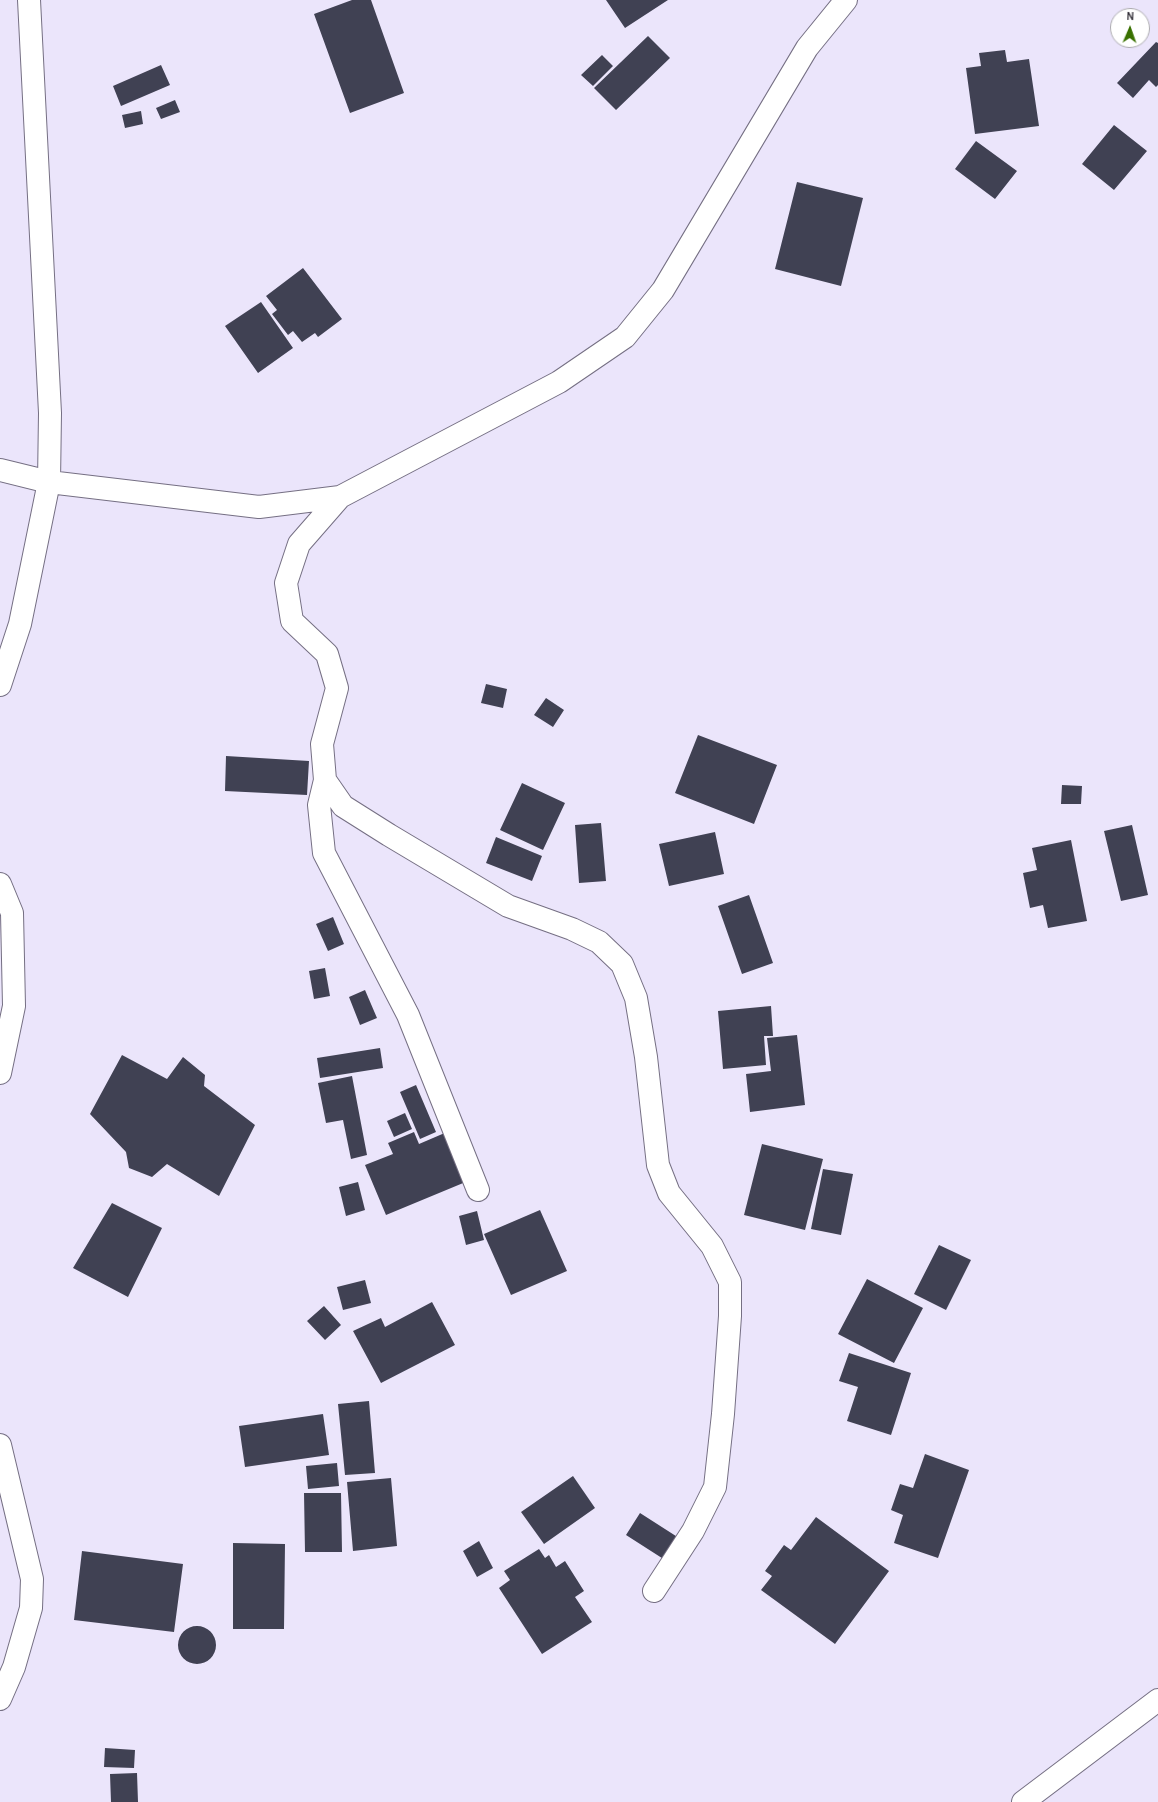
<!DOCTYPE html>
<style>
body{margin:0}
#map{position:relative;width:1158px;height:1802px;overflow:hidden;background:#ebe5fb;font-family:Karla,sans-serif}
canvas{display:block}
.north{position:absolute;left:1110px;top:8px;width:40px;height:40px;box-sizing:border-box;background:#fff;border:1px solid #acabaf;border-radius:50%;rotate:2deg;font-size:11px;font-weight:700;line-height:16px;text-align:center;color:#302d36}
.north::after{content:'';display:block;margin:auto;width:14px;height:18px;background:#397100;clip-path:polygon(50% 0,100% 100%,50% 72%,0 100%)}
</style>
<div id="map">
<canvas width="1158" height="1802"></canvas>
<div class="north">N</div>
</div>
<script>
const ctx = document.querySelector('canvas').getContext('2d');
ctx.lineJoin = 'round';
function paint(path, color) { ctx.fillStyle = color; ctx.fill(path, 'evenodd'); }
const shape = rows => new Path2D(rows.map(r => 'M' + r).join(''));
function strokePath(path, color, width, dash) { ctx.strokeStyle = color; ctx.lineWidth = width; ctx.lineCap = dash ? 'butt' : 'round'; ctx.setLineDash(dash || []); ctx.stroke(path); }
paint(shape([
 [352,0,371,0,404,93,350,113,314,14],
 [606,0,668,0,625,28],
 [648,36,670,58,616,110,594,88],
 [1156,42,1158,43,1158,85,1156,87,1149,80,1133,98,1117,83],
 [1005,50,1007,62,1029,59,1039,126,975,134,966,68,981,66,979,53],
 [602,55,613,66,593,86,581,75],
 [161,65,170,85,121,106,113,86],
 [175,100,180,112,161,119,156,108],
 [141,111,143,124,125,128,122,115],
 [1114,125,1147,151,1114,190,1082,164],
 [976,141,1017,171,995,199,955,169],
 [797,182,863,198,841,286,775,269],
 [303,268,342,319,318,337,315,333,302,342,293,331,288,335,272,314,277,310,266,296],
 [261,302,293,348,258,373,225,326],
 [486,684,507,689,503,708,481,703],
 [546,698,564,710,553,727,534,715],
 [698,735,777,765,754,824,675,793],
 [226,756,309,761,307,795,225,791],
 [522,783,565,803,543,850,500,830],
 [1062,785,1082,786,1081,804,1061,804],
 [601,823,606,881,579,883,575,825],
 [1132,825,1148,895,1121,901,1104,831],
 [715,832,724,874,669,886,659,844],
 [496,837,542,856,532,881,486,863],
 [1071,840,1087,921,1048,928,1043,905,1030,908,1023,873,1037,870,1032,848],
 [749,895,773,963,742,974,718,906],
 [333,917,344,944,328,951,316,924],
 [325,968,330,996,314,999,309,971],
 [365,990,377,1018,360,1025,349,997],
 [771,1006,773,1036,764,1036,766,1065,723,1069,718,1011],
 [797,1035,805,1105,750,1112,746,1074,771,1071,767,1038],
 [380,1048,383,1068,320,1078,317,1058],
 [122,1055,167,1079,183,1057,205,1075,204,1086,255,1125,219,1196,167,1164,152,1177,129,1168,126,1152,90,1114],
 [352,1076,367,1155,351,1159,343,1120,326,1123,318,1083],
 [416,1085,436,1132,420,1139,400,1092],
 [405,1113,412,1129,394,1137,387,1121],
 [414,1132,419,1144,447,1132,468,1181,386,1215,365,1165,393,1154,388,1143],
 [762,1144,823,1159,805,1230,744,1215],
 [823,1169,853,1174,841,1235,811,1229],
 [358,1182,365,1210,346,1216,339,1187],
 [112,1203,162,1228,128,1297,73,1268],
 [540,1210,567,1271,511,1295,484,1234],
 [477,1211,484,1240,466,1245,459,1216],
 [939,1245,971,1260,946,1310,914,1294],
 [867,1279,923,1308,894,1363,838,1334],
 [365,1280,371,1303,343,1310,337,1287],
 [432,1302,455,1345,381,1383,353,1331,381,1318,385,1327],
 [324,1306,341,1325,325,1340,307,1321],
 [849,1353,911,1373,891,1435,847,1421,858,1387,839,1381],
 [369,1401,375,1473,345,1475,338,1404],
 [323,1414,329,1455,245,1467,239,1426],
 [925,1454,969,1470,938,1558,894,1543,903,1515,891,1510,900,1484,913,1488],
 [337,1463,339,1486,308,1489,306,1466],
 [573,1476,595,1508,544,1544,521,1512],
 [391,1478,397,1546,353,1551,347,1482],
 [304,1493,341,1493,342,1552,305,1552],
 [640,1513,679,1538,665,1560,626,1535],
 [816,1517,889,1571,835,1644,761,1590,772,1576,765,1571,784,1545,791,1550],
 [479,1541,493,1568,477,1577,463,1551],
 [233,1543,285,1544,284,1629,233,1629],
 [539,1549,545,1558,549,1555,556,1567,565,1561,584,1591,575,1597,592,1622,542,1654,499,1588,510,1580,504,1571],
 [82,1551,183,1564,174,1632,74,1620],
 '178 1645a19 19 0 1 1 38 0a19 19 0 1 1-38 0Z',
 [105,1748,135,1750,134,1768,104,1767],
 [137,1773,138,1802,111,1802,110,1774]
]), '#404153');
const minor = shape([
 [0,470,49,482,259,507,340,497,559,382,625,337,663,290,807,48,846,0],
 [340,497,299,544,286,583,292,621,327,654,337,688,322,744,325,780,343,806,389,835,508,906,572,929,599,942,622,964,636,998,646,1057,658,1165,669,1193,712,1246,730,1282,730,1316,723,1414,715,1487,693,1531,654,1591],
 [0,685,20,624,49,482,50,413,29,0],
 [325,780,319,805,324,853,408,1015,478,1190],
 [0,884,12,913,14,1006,0,1073],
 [0,1445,32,1579,31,1608,14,1667,0,1699],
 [1023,1802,1158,1700]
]);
strokePath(minor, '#756f83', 24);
strokePath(minor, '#fff', 22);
</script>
